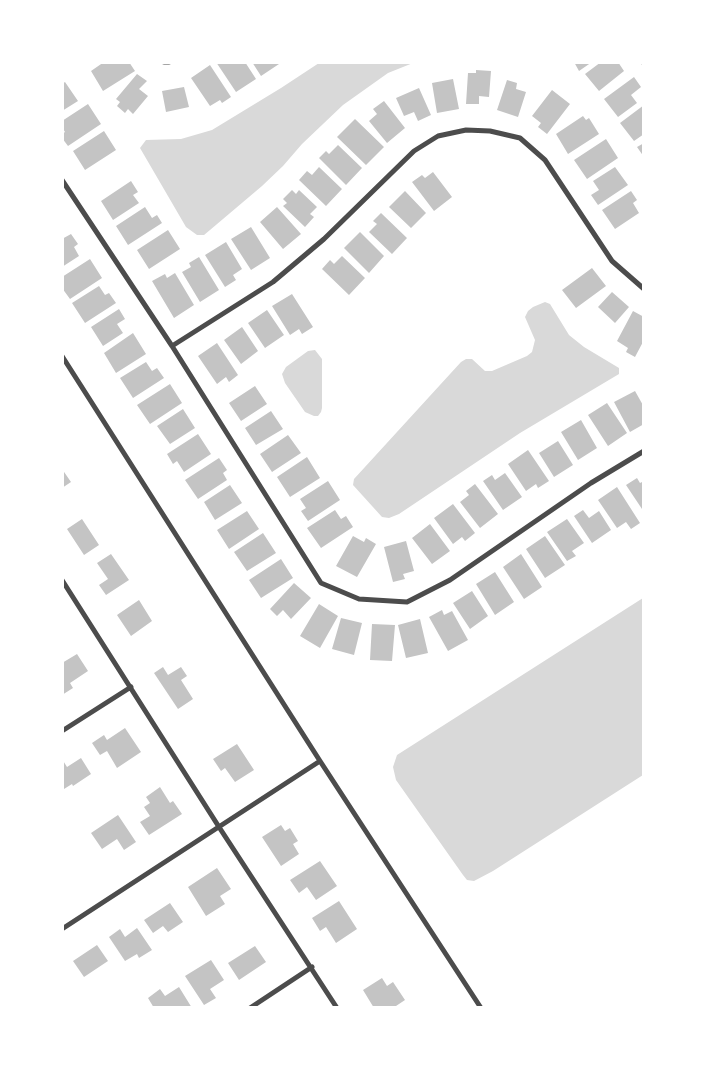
<!DOCTYPE html>
<style>
body{margin:0}
#map{position:relative;width:706px;height:1070px;overflow:hidden;background:#fff;font-family:Poppins,sans-serif}
canvas{display:block}
.frame{position:absolute;inset:0;border:64px solid #fff;pointer-events:none}
</style>
<div id="map">
<canvas width="706" height="1070"></canvas>
<div class="frame"></div>
</div>
<script>
const ctx = document.querySelector('canvas').getContext('2d');
ctx.lineJoin = 'round';
function paint(path, color) { ctx.fillStyle = color; ctx.fill(path, 'evenodd'); }
const shape = rows => new Path2D(rows.map(r => 'M' + r).join(''));
function strokePath(path, color, width, dash) { ctx.strokeStyle = color; ctx.lineWidth = width; ctx.lineCap = dash ? 'butt' : 'round'; ctx.setLineDash(dash || []); ctx.stroke(path); }
paint(shape([
 [319,63,413,63,388,73,343,105,302,144,283,166,262,186,210,230,204,235,197,235,186,227,140,148,146,140,181,139,212,130,281,88],
 [545,302,550,304,569,335,584,347,619,368,619,374,520,433,399,514,389,518,382,517,353,485,354,479,461,362,466,359,472,359,485,371,492,371,527,356,532,352,535,340,525,317,528,311,533,307],
 [315,350,322,359,322,408,321,412,318,416,314,416,305,412,285,383,282,374,286,367,308,351],
 [643,598,643,775,493,871,474,881,467,880,463,875,396,780,393,767,397,755]
]), '#d9d9d9');
paint(shape([
 [104,62,129,62,135,71,103,91,91,71],
 [216,62,245,62,256,79,236,92],
 [252,62,282,62,261,76],
 [574,62,592,62,579,71],
 [601,62,618,62,624,71,599,91,585,74],
 [210,65,231,97,222,103,220,100,210,106,191,78],
 [476,70,491,71,489,97,479,96,479,104,466,104,468,73,476,73],
 [137,74,147,81,139,89,148,96,133,114,128,109,125,113,117,106,120,102,116,99],
 [634,77,641,87,631,95,637,103,618,117,604,99],
 [453,79,459,109,437,113,432,83],
 [507,80,517,83,516,89,526,92,518,117,497,110],
 [65,82,78,101,62,111,62,84],
 [184,87,189,107,166,112,162,91],
 [419,88,431,115,418,121,414,112,404,116,396,98],
 [552,90,570,104,547,134,538,127,541,123,532,116],
 [384,101,405,128,387,143,369,121,377,114,373,109],
 [88,104,101,124,68,146,62,138,62,134,65,132,62,127,62,121],
 [644,105,644,134,634,141,620,123],
 [583,116,586,120,589,118,599,134,568,154,556,134],
 [355,119,384,147,366,165,337,137],
 [104,131,116,150,85,170,73,151],
 [606,139,618,158,587,179,574,160],
 [644,143,644,157,637,147],
 [338,145,362,168,346,185,319,158,326,151,329,154],
 [319,167,342,189,326,206,299,180,307,171,312,175],
 [615,167,628,185,598,205,591,195,599,190,593,181],
 [433,172,452,197,434,211,412,182,422,175,425,178],
 [131,181,138,192,133,195,139,203,113,220,101,201],
 [292,190,296,194,299,190,317,207,310,214,314,217,305,227,283,206,287,203,283,199],
 [405,191,426,213,411,228,389,207],
 [631,191,637,200,633,203,639,213,615,229,602,210],
 [145,207,152,218,157,215,162,223,128,245,116,226],
 [277,207,301,234,283,249,260,222],
 [381,213,407,238,392,254,369,232,377,224,373,221],
 [251,227,270,258,251,270,231,239],
 [168,230,180,249,149,269,137,250],
 [360,232,384,256,369,273,344,248],
 [71,234,78,244,74,247,79,256,62,267,62,239],
 [226,242,242,269,233,275,236,280,225,287,205,255],
 [342,256,365,278,349,295,322,269,330,260,334,264],
 [199,257,219,290,200,302,182,272,191,267,189,263],
 [90,259,102,278,70,299,62,288,62,277],
 [592,268,606,286,576,308,562,290],
 [175,273,194,305,174,318,152,281,165,274,167,278],
 [99,286,105,295,109,293,116,303,85,323,72,303],
 [612,292,629,307,615,323,598,307],
 [292,294,313,327,302,334,299,329,290,335,272,306],
 [119,309,125,319,117,324,123,333,103,346,91,327],
 [267,310,284,335,265,348,248,323],
 [633,311,644,317,644,340,635,357,626,352,628,348,617,341],
 [242,327,258,351,241,364,224,340],
 [133,333,146,354,116,373,104,353],
 [217,343,238,375,229,382,226,377,217,384,198,356],
 [146,362,152,371,157,368,164,378,133,398,120,378],
 [170,384,182,403,150,424,137,405],
 [255,386,267,404,241,421,229,403],
 [635,391,644,407,644,424,630,432,614,402],
 [607,403,627,433,608,446,588,415],
 [183,409,195,428,170,444,157,426],
 [271,411,283,429,256,445,245,428],
 [581,420,597,448,578,460,561,432],
 [198,434,211,454,184,472,177,461,173,464,167,454],
 [288,435,301,453,272,472,260,454],
 [558,441,573,465,554,477,539,453],
 [528,450,549,481,538,488,536,484,526,491,508,464],
 [307,457,320,478,290,497,277,477],
 [219,458,227,470,223,473,227,480,198,499,185,480],
 [62,469,71,482,62,488],
 [505,473,522,497,503,510,483,481,492,475,495,480],
 [637,478,640,483,644,481,644,512,626,485],
 [328,481,340,500,308,521,301,511,306,508,300,499],
 [475,484,498,514,480,528,460,502,469,495,466,491],
 [230,485,242,503,215,520,204,502],
 [617,487,640,523,631,529,626,522,617,528,598,500],
 [453,504,475,533,465,541,462,537,453,544,434,518],
 [335,510,341,519,346,516,353,527,321,548,307,528],
 [583,510,589,518,599,511,611,530,592,543,574,516],
 [247,511,259,529,229,549,217,530],
 [82,519,99,545,84,555,67,529],
 [567,519,584,543,572,551,576,556,567,561,547,532],
 [430,524,450,551,432,564,412,538],
 [263,533,276,553,247,571,234,552],
 [353,536,364,542,366,538,376,544,357,577,336,566],
 [545,536,565,565,545,578,526,549],
 [406,541,414,571,403,574,405,579,393,582,384,547],
 [111,554,129,580,106,595,99,585,108,579,97,563],
 [521,554,542,587,524,599,503,567],
 [281,559,293,578,261,598,249,580],
 [495,572,514,602,495,615,476,584],
 [294,583,311,598,291,619,283,610,277,616,270,609],
 [472,591,488,616,470,629,453,603],
 [139,600,152,621,131,636,117,615],
 [319,604,338,616,320,648,300,636],
 [442,610,444,615,452,611,468,640,448,651,429,617],
 [341,618,362,623,354,655,332,649],
 [420,619,428,653,406,658,398,625],
 [372,624,395,625,392,661,370,660],
 [77,654,88,671,70,683,73,688,62,695,62,663],
 [163,667,168,675,181,667,187,676,181,680,193,699,178,709,154,673],
 [125,728,141,752,117,768,107,751,100,755,92,743,104,735,107,740],
 [237,744,254,770,235,782,225,768,221,771,213,759],
 [81,758,91,774,73,786,72,784,64,789,62,786,62,759,67,767],
 [160,787,170,803,173,801,182,814,149,835,140,822,150,816,144,807,150,803,146,797],
 [118,815,136,842,124,850,117,839,102,849,91,833],
 [281,825,285,831,290,828,298,841,293,844,299,854,281,866,262,837],
 [320,861,337,886,316,900,307,887,299,893,290,880],
 [217,868,231,889,220,896,225,904,206,916,188,887],
 [339,901,357,929,336,943,326,927,320,931,312,918],
 [170,903,183,922,168,932,163,926,153,933,144,920],
 [137,928,152,950,139,958,137,954,125,961,109,937,120,929,125,937],
 [97,945,108,961,84,977,73,961],
 [255,946,266,962,239,980,228,963],
 [211,960,224,980,210,989,216,998,204,1005,185,976],
 [382,978,387,986,393,982,405,1000,393,1008,374,1008,363,990],
 [179,987,192,1008,154,1008,148,998,160,989,165,996]
]), '#c4c4c4');
strokePath(shape([
 [164,62,169,62],
 [643,62,644,63],
 [62,180,172,346,321,583,359,599,407,602,450,580,591,483,644,451],
 [172,346,273,282,324,239,414,151,438,136,466,130,490,131,520,138,545,160,612,261,644,289],
 [62,356,320,761,481,1008],
 [62,580,219,827,337,1008],
 [62,731,131,687],
 [62,929,320,761],
 [250,1008,312,967]
]), '#4c4c4c', 5);
</script>
